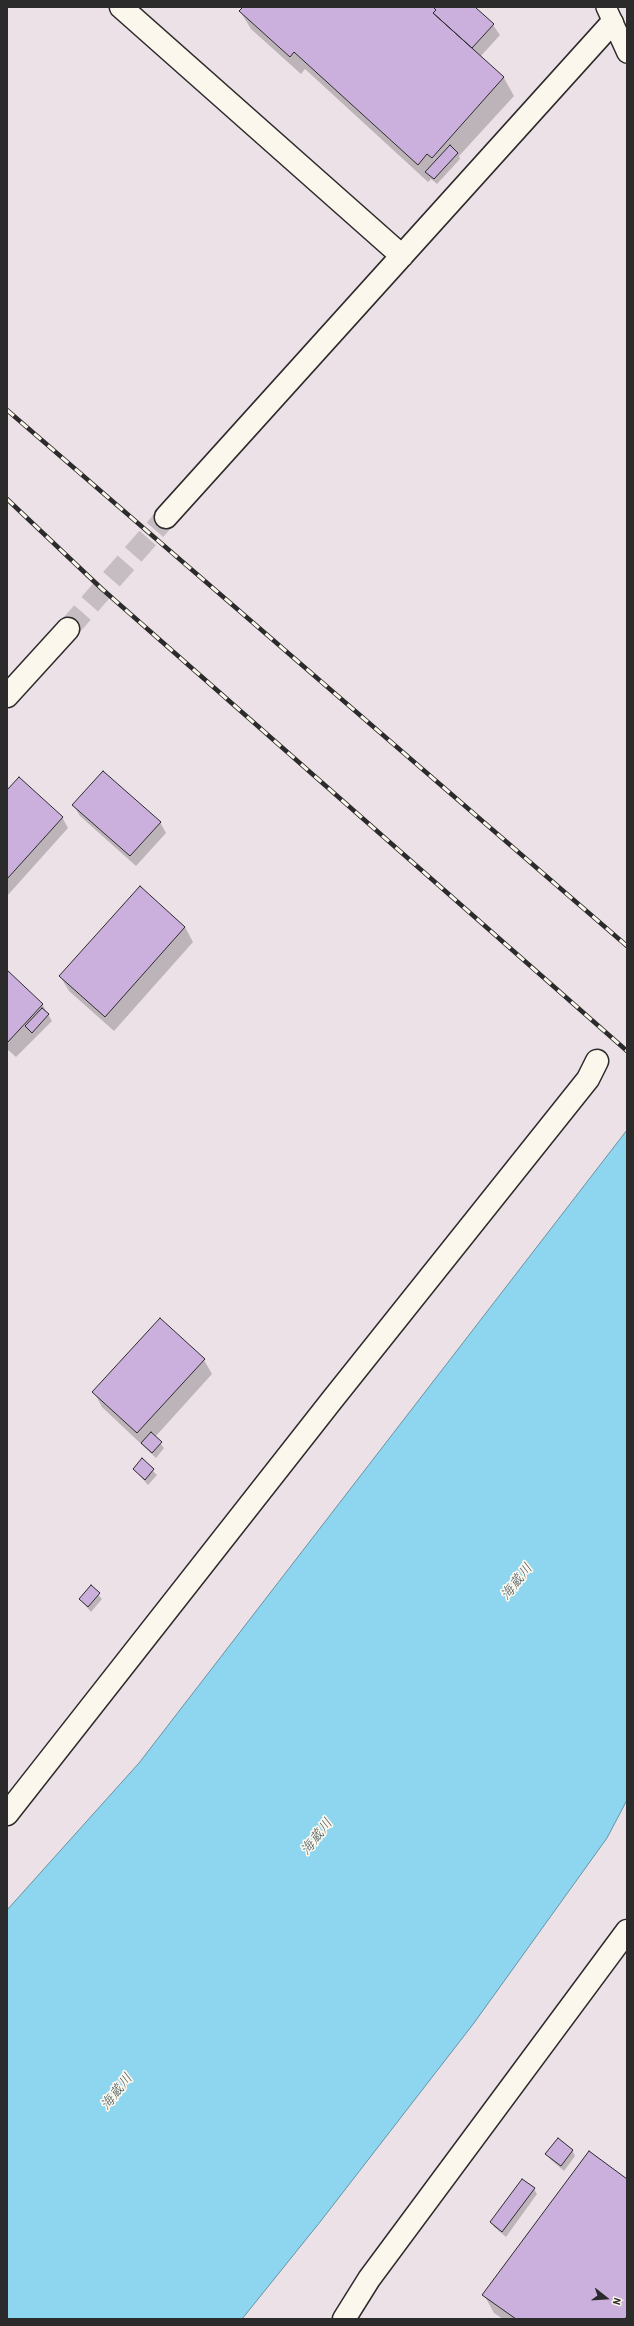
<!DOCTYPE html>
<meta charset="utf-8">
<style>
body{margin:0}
#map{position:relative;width:634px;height:2326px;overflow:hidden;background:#ede1e8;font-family:"Patrick Hand",sans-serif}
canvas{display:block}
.frame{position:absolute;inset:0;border:8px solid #2b2b2b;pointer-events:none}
.north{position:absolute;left:586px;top:2278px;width:40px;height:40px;-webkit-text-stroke:3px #fbf7ec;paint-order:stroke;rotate:107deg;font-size:11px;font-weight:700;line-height:16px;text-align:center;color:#2b2b2b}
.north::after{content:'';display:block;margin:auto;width:14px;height:18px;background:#2b2b2b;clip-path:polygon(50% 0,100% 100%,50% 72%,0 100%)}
</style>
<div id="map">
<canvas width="634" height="2326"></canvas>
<div class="frame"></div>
<div class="north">N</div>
</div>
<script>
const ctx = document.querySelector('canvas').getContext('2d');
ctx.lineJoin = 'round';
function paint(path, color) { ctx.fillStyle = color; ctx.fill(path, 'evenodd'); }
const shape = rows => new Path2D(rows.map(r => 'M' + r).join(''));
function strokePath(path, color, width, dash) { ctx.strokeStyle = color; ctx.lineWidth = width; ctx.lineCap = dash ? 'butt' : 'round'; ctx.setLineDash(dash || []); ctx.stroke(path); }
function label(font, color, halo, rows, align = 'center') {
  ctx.font = font + ' "Patrick Hand","Klee One",sans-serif'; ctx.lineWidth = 3.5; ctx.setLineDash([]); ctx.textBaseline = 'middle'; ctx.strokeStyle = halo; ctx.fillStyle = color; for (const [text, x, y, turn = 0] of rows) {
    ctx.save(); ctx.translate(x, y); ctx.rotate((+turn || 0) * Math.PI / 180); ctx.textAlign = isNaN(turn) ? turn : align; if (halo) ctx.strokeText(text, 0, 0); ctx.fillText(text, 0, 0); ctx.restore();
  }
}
const water = shape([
 [627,1130,627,1800,607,1838,474,2023,320,2222,242,2319,7,2319,7,1910,139,1763,627,1130]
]);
paint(water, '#8ed6f0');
strokePath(water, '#6692a1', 1);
paint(shape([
 [244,7,474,7,493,25,500,35,480,57,504,78,514,96,459,156,460,159,437,184,431,179,428,182,305,69,301,74,251,29,240,11],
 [7,791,62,817,68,828,7,896],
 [74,806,160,822,166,833,136,866,80,816],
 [185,927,193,942,114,1031,69,991,60,976],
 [7,972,42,1004,52,1021,16,1057,7,1049],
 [204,1360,212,1374,155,1437,164,1448,156,1458,102,1407,94,1392],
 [142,1460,157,1475,148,1485,134,1469],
 [91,1587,102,1599,91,1612,80,1599],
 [572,2150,575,2156,564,2171,550,2159,547,2154],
 [627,2181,627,2319,503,2319,494,2313,484,2295],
 [534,2189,537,2194,506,2237,494,2227,491,2222]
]), '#0003');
const building = shape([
 [243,7,433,7,436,10,433,13,504,77,432,158,427,154,418,165,294,52,290,57,239,11,243,7],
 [433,7,475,7,494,24,472,48,433,13,436,10,433,7],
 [450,145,458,153,434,179,425,172,450,145],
 [103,771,161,822,130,856,72,805,103,771],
 [19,777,63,817,7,879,7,790,19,777],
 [140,886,185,927,105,1017,59,976,140,886],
 [7,970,43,1004,7,1043,7,970],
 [42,1008,49,1014,32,1033,25,1026,42,1008],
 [160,1318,205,1359,137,1433,92,1392,160,1318],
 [151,1432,162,1442,152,1453,141,1443,151,1432],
 [142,1458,154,1469,145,1480,133,1469,142,1458],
 [91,1585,100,1593,88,1607,79,1599,91,1585],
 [558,2138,573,2150,561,2166,545,2154,558,2138],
 [589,2151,627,2179,627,2316,625,2319,516,2319,482,2295,589,2151],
 [522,2179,535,2188,502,2232,490,2222,522,2179]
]);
paint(building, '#cbafdd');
strokePath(building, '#2b2b2b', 1);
strokePath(shape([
 [68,629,166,517]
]), '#c6bdc2', 22, [22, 11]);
const lane = shape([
 [606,7,627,53]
]);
const street = shape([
 [121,7,402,256],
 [166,517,612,23],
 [7,696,68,629],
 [7,1814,332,1400,588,1079,597,1061],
 [344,2319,369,2279,627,1931]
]);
strokePath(lane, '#2b2b2b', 22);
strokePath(street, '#2b2b2b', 25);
strokePath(lane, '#fbf7ec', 19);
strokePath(street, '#fbf7ec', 22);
const rail = shape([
 [7,410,627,946],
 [7,499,102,589,627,1051]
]);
strokePath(rail, '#2b2b2b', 4.5);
strokePath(rail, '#fbf7ec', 3, [9]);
label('italic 14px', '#44565c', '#fbf7ec', [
 ["海蔵川",517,1582,-52],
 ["海蔵川",317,1837,-52],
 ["海蔵川",117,2092,-52]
]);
</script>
